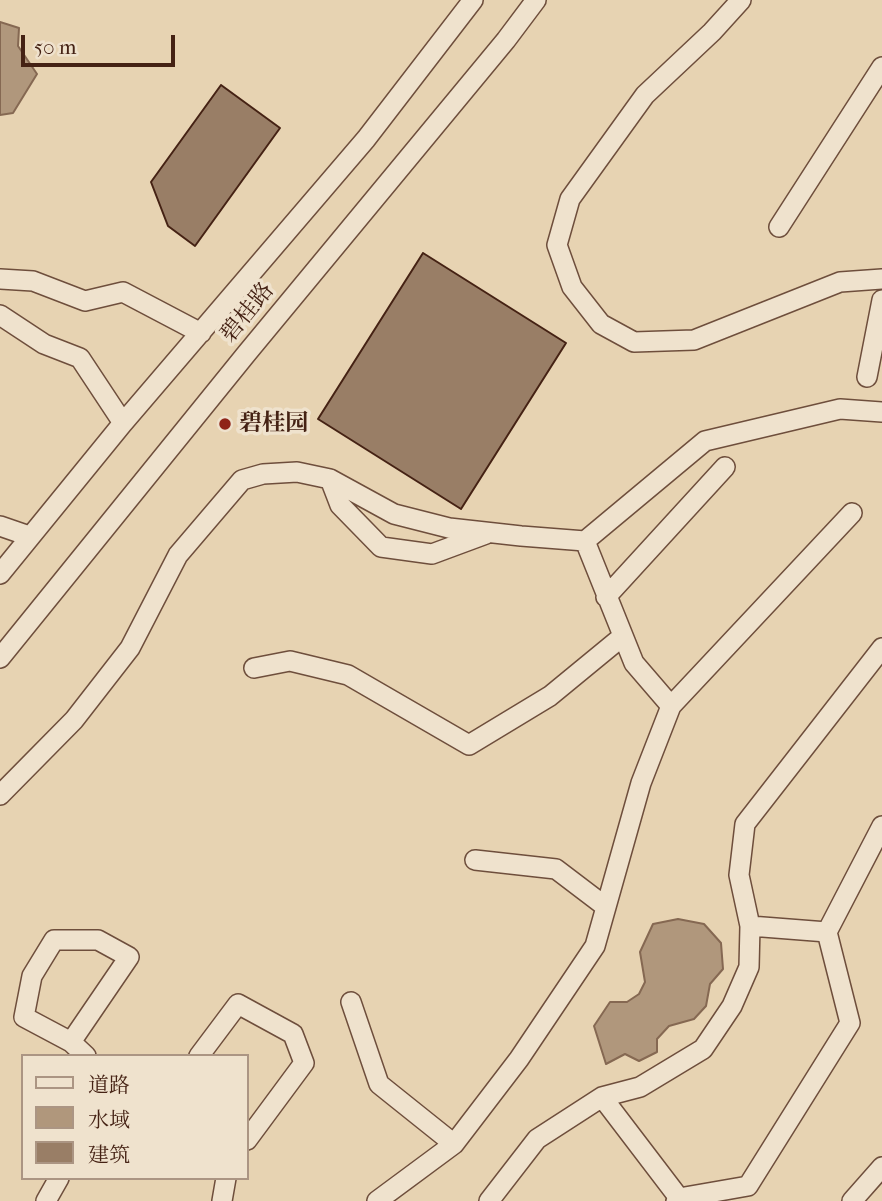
<!DOCTYPE html>
<meta charset="utf-8">
<style>
body{margin:0}
#map{position:relative;width:882px;height:1201px;overflow:hidden;background:#e7d3b2;font-family:"IM FELL French Canon","Noto Serif SC",serif}
canvas{display:block}
.legend{position:absolute;left:21px;top:1054px;width:228px;height:126px;box-sizing:border-box;background:#efe2cd;border:2px solid #ab9583;margin:0;padding:9px 12px;list-style:none;font-size:21px;color:#452214}
.legend li{display:flex;align-items:center;gap:14px;height:35px}
.legend b{width:35px;border:2px solid #ab9583}
.scale{position:absolute;left:21px;top:35px;width:154px;height:32px;box-sizing:border-box;border:4px solid #452214;border-top:0;padding-left:9px;font-size:21px;line-height:24px;white-space:nowrap;color:#452214;-webkit-text-stroke:5px #efe2cd;paint-order:stroke}
</style>
<div id="map">
<canvas width="882" height="1201"></canvas>
<ul class="legend">
<li><b style="height:9px;background:#efe2cd"></b>道路</li>
<li><b style="height:19px;background:#b0977c"></b>水域</li>
<li><b style="height:19px;background:#997e66"></b>建筑</li>
</ul>
<div class="scale">50 m</div>
</div>
<script>
const ctx = document.querySelector('canvas').getContext('2d');
ctx.lineJoin = 'round';
function paint(path, color) { ctx.fillStyle = color; ctx.fill(path, 'evenodd'); }
const shape = rows => new Path2D(rows.map(r => 'M' + r).join(''));
function strokePath(path, color, width, dash) { ctx.strokeStyle = color; ctx.lineWidth = width; ctx.lineCap = dash ? 'butt' : 'round'; ctx.setLineDash(dash || []); ctx.stroke(path); }
function label(font, color, halo, rows, align = 'center') {
  ctx.font = font + ' "IM FELL French Canon","Noto Serif SC",serif'; ctx.lineWidth = 7; ctx.setLineDash([]); ctx.textBaseline = 'middle'; ctx.strokeStyle = halo; ctx.fillStyle = color; for (const [text, x, y, turn = 0] of rows) {
    ctx.save(); ctx.translate(x, y); ctx.rotate((+turn || 0) * Math.PI / 180); ctx.textAlign = isNaN(turn) ? turn : align; if (halo) ctx.strokeText(text, 0, 0); ctx.fillText(text, 0, 0); ctx.restore();
  }
}
const water = shape([
 [0,22,19,28,18,46,37,74,13,113,0,115,0,22],
 [678,919,704,924,721,943,723,969,710,984,706,1006,694,1019,669,1026,657,1039,657,1052,639,1061,625,1054,606,1064,594,1026,610,1002,627,1002,639,994,645,982,640,952,653,924,678,919]
]);
paint(water, '#b0977c');
strokePath(water, '#856852', 2);
const building = shape([
 [221,85,280,128,195,246,168,226,151,182,221,85],
 [423,253,566,343,461,509,318,419,423,253]
]);
paint(building, '#997e66');
strokePath(building, '#452214', 2);
const minor = shape([
 [741,0,712,32,645,95,570,199,557,245,572,287,601,324,634,342,694,340,840,282,882,279],
 [779,227,882,67],
 [0,279,33,281,85,301,123,292,201,333],
 [0,315,44,344,80,358,123,423],
 [867,377,882,300],
 [330,479,340,505,381,547,432,554,486,534],
 [0,526,29,536],
 [0,574,123,423,366,139,473,0],
 [606,597,725,467],
 [0,658,247,353,506,40,536,0],
 [254,668,290,661,348,675,469,745,550,696,623,636],
 [671,706,852,513],
 [0,795,74,720,130,648,178,555,242,480,263,474,297,472,330,479,394,514,449,528,521,536,585,541,705,441,840,409,882,412],
 [475,860,556,869,606,907],
 [750,926,827,932],
 [351,1002,379,1084,454,1144],
 [71,1042,129,957,98,940,54,940,32,976,24,1017,71,1042,86,1056],
 [199,1056,238,1004,293,1034,304,1063,247,1140],
 [602,1097,679,1198],
 [46,1201,59,1178],
 [222,1201,226,1178],
 [377,1201,454,1144,519,1059,595,946,641,783,671,706,634,663,585,541],
 [489,1201,537,1139,602,1097,640,1087,703,1049,732,1006,749,967,750,926,739,875,745,824,882,648],
 [676,1201,679,1198,748,1186,850,1023,827,932,882,826],
 [852,1201,882,1167]
]);
strokePath(minor, '#6e4e3c', 22);
strokePath(minor, '#efe2cd', 19);
for (const [x, y, r, color] of [
 [225,424,7,"#8f2418"]
]) { const dot = new Path2D(); dot.arc(x, y, r, 0, 2 * Math.PI); ctx.fillStyle = color; ctx.fill(dot); strokePath(dot, '#efe2cd', 2.5); }
label('23px', '#452214', '#efe2cd', [
 ["碧桂路",248,313,-51]
]);
label('bold 23px', '#452214', '#efe2cd', [
 ["碧桂园",239,424]
], 'left');
</script>
